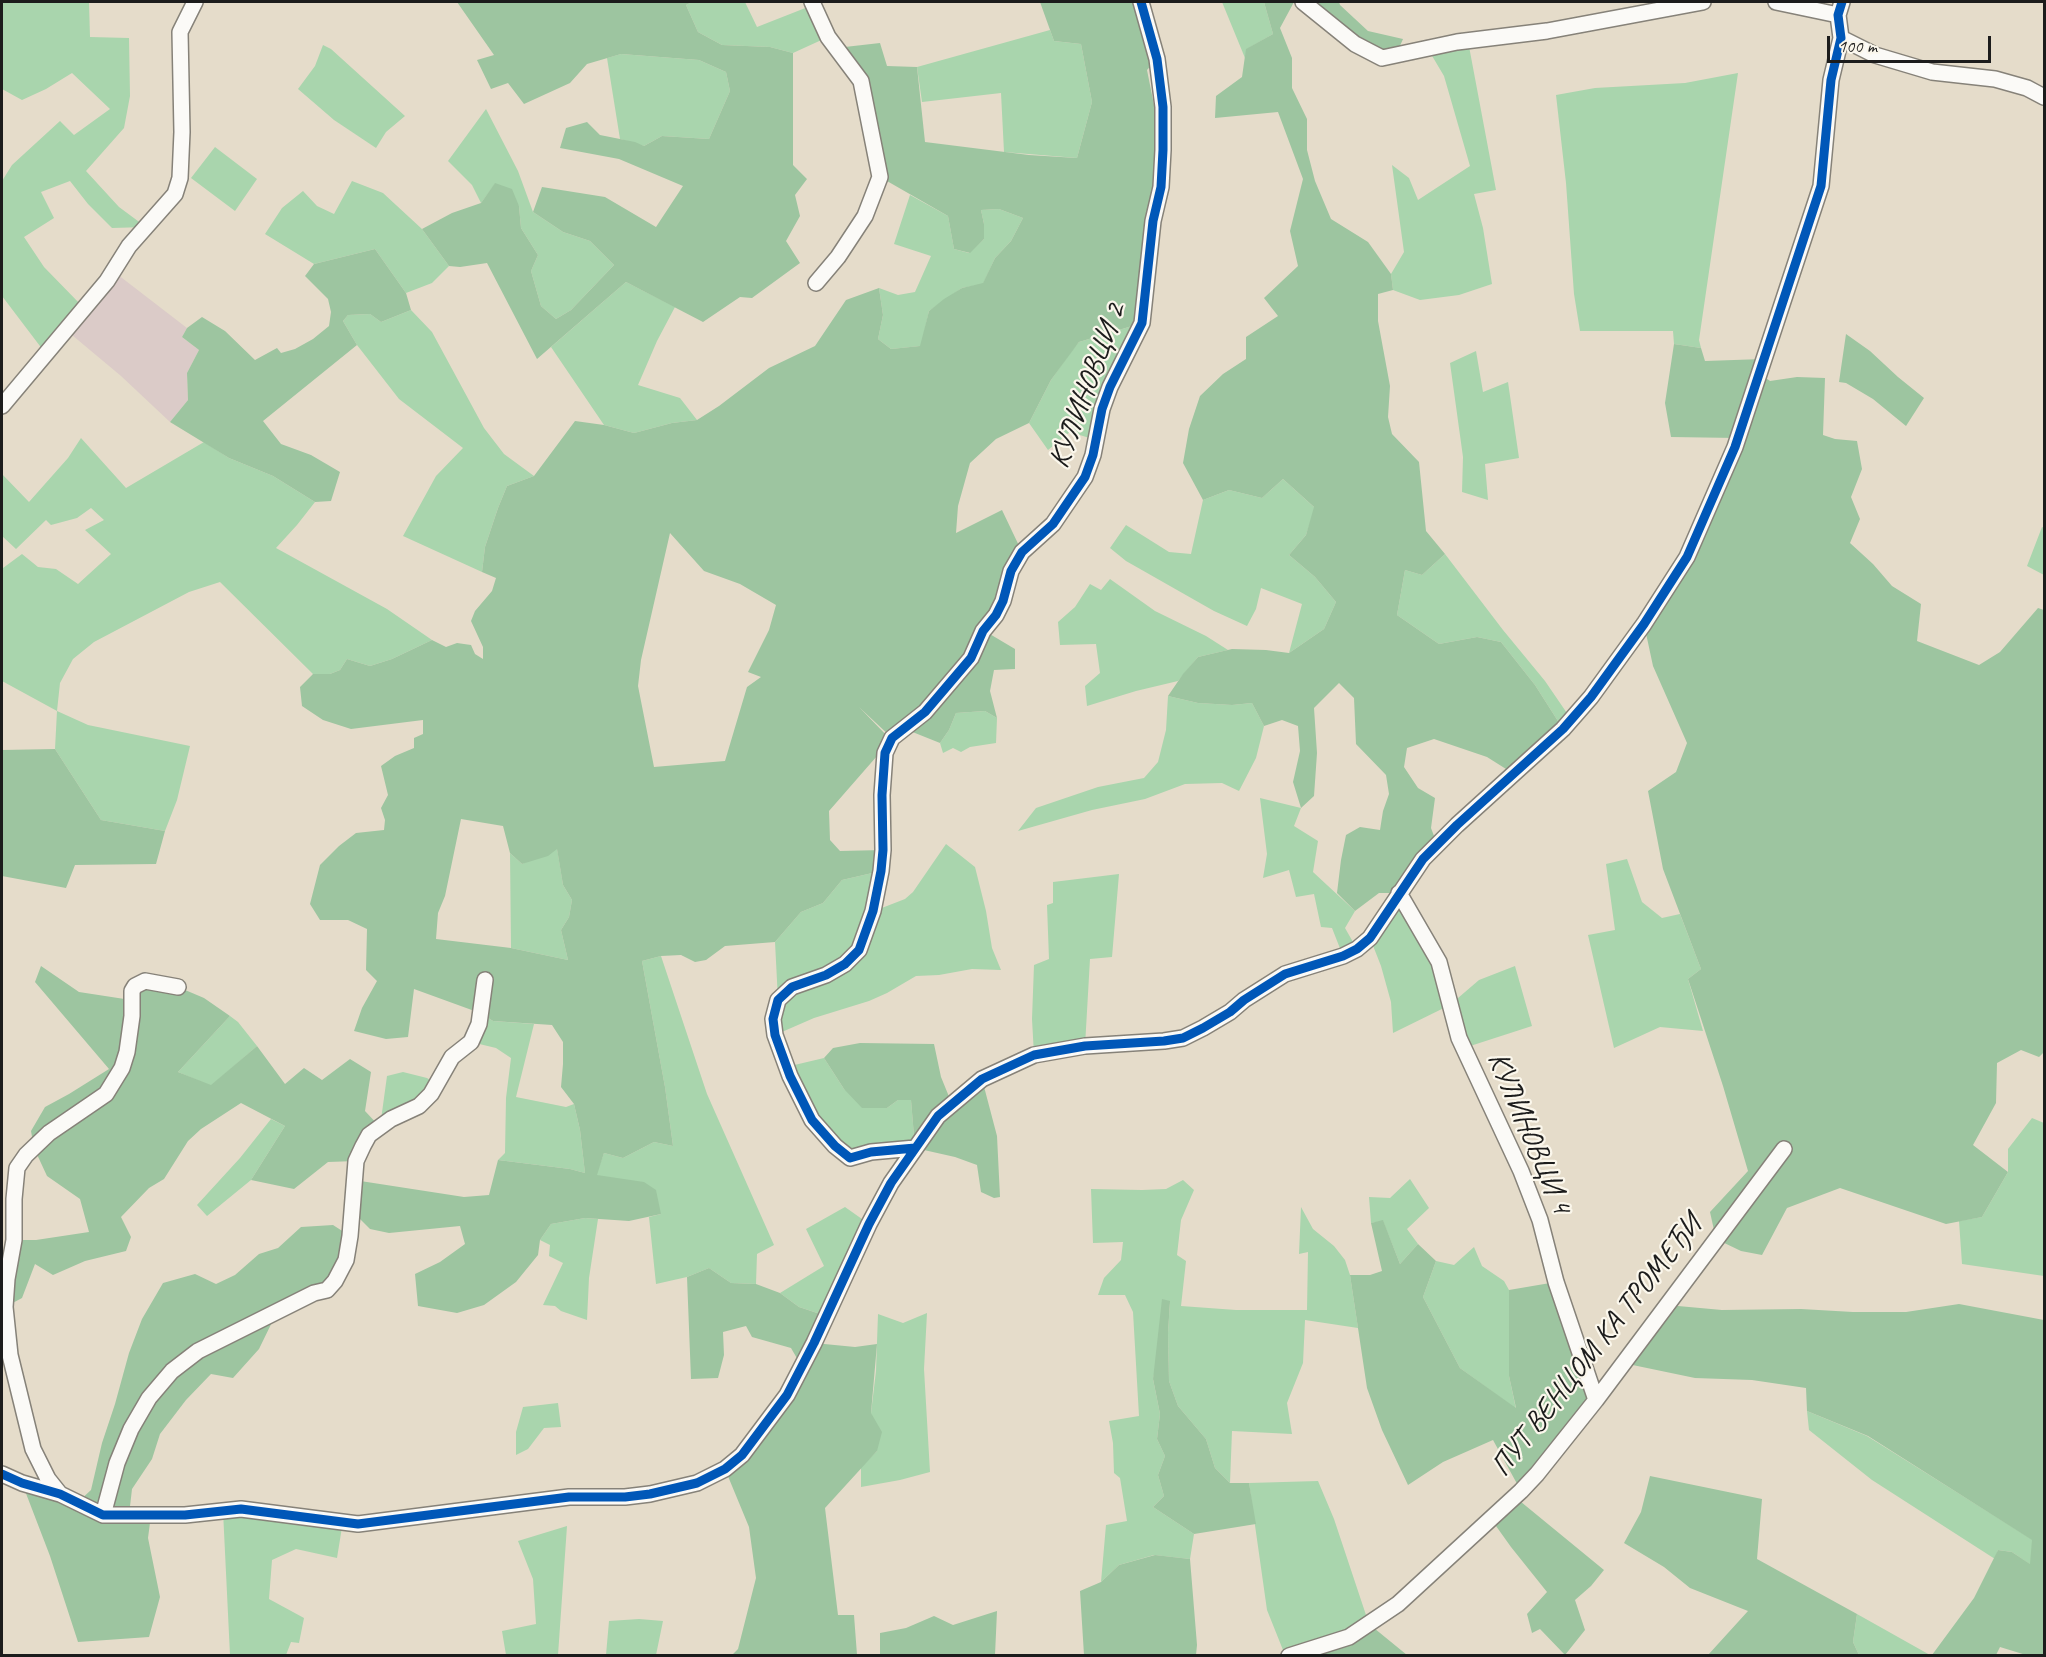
<!DOCTYPE html>
<meta charset="utf-8">
<style>
body{margin:0}
#map{position:relative;width:2046px;height:1657px;overflow:hidden;background:#e5dcca;font-family:Caveat,sans-serif}
canvas{display:block}
.frame{position:absolute;inset:0;border:3px solid #1c1c1c;pointer-events:none}
.scale{position:absolute;left:1827px;top:36px;width:164px;height:27px;box-sizing:border-box;border:3px solid #1c1c1c;border-top:0;padding-left:8px;font-size:18px;line-height:21px;white-space:nowrap;color:#1c1c1c;-webkit-text-stroke:4px #fbf7ec;paint-order:stroke}
</style>
<div id="map">
<canvas width="2046" height="1657"></canvas>
<div class="frame"></div>
<div class="scale">100 m</div>
</div>
<script>
const ctx = document.querySelector('canvas').getContext('2d');
ctx.lineJoin = 'round';
function paint(path, color) { ctx.fillStyle = color; ctx.fill(path, 'evenodd'); }
const shape = rows => new Path2D(rows.map(r => 'M' + r).join(''));
function strokePath(path, color, width, dash) { ctx.strokeStyle = color; ctx.lineWidth = width; ctx.lineCap = dash ? 'butt' : 'round'; ctx.setLineDash(dash || []); ctx.stroke(path); }
function label(font, color, halo, rows, align = 'center') {
  ctx.font = font + ' Caveat,sans-serif'; ctx.lineWidth = 4.5; ctx.setLineDash([]); ctx.textBaseline = 'middle'; ctx.strokeStyle = halo; ctx.fillStyle = color; for (const [text, x, y, turn = 0] of rows) {
    ctx.save(); ctx.translate(x, y); ctx.rotate((+turn || 0) * Math.PI / 180); ctx.textAlign = isNaN(turn) ? turn : align; if (halo) ctx.strokeText(text, 0, 0); ctx.fillText(text, 0, 0); ctx.restore();
  }
}
paint(shape([
 [113,271,187,328,182,337,199,350,187,373,188,400,170,422,121,376,66,330]
]), '#dbcbc8');
paint(shape([
 [2,2,89,2,90,37,129,38,130,96,124,128,86,171,119,207,146,227,112,228,88,204,70,181,41,192,54,218,24,237,44,267,82,306,46,354,2,296,2,181,12,165,60,121,74,135,110,109,72,73,46,89,22,100,2,89],
 [692,2,745,2,757,27,813,5,828,37,793,53,770,47,722,45,698,32,686,5],
 [1222,2,1264,2,1273,34,1247,49,1245,58],
 [1050,30,1054,41,1081,44,1092,102,1077,158,1004,152,1001,93,922,102,917,67],
 [1468,41,1496,190,1474,194,1483,228,1492,284,1459,295,1420,300,1393,290,1391,274,1404,252,1392,165,1409,178,1418,200,1470,166,1444,76,1428,49],
 [323,45,331,49,405,116,386,132,376,148,334,120,298,89,315,66],
 [621,54,699,60,726,72,730,91,709,139,662,136,644,146,620,139,607,58],
 [1738,73,1699,340,1701,348,1674,344,1673,331,1580,331,1574,294,1566,183,1556,95,1595,88,1685,83],
 [486,109,518,171,533,212,563,232,590,241,614,265,571,310,556,319,541,306,531,271,538,255,521,228,519,206,495,184,481,203,472,185,448,161],
 [215,147,257,179,235,211,191,178],
 [352,181,383,193,422,229,449,266,432,283,406,293,375,249,314,264,265,234,282,208,303,191,317,206,334,214],
 [910,195,948,216,954,249,969,253,984,239,984,224,981,210,999,209,1023,218,1011,241,995,258,983,284,962,288,929,311,921,346,891,349,878,339,883,315,879,288,898,295,915,292,931,256,894,244],
 [626,282,675,307,657,341,638,385,680,398,697,420,672,423,634,433,604,425,551,347],
 [411,310,432,332,484,428,504,454,534,476,507,486,498,508,485,547,482,572,403,536,436,476,463,448,399,399,357,345,343,321,348,315,370,314,381,322],
 [1142,323,1096,440,1070,432,1048,450,1029,423,1051,380,1072,350,1079,342],
 [1476,351,1483,392,1508,382,1519,458,1485,464,1488,500,1462,492,1463,457,1450,363],
 [81,438,126,488,204,442,229,458,273,476,315,502,297,525,276,548,387,609,432,640,392,659,370,666,347,659,340,670,330,674,313,674,220,582,189,592,94,642,73,659,60,683,57,711,88,725,190,746,177,800,165,831,101,820,55,749,57,711,2,681,2,570,3,568,22,554,38,567,56,569,78,584,111,554,85,530,104,520,91,508,77,518,51,525,46,520,16,549,2,536,2,474,29,502,68,458],
 [1283,479,1315,508,1306,535,1289,555,1315,577,1336,602,1324,629,1289,653,1302,604,1261,588,1256,609,1247,626,1214,611,1126,561,1110,548,1126,525,1169,552,1191,554,1203,500,1229,490,1262,498],
 [2042,527,2044,528,2044,575,2027,566],
 [1445,554,1503,630,1545,681,1571,719,1563,729,1535,685,1501,642,1477,637,1439,644,1397,615,1405,570,1422,575],
 [1110,579,1155,611,1206,636,1228,650,1198,657,1178,681,1136,691,1087,706,1085,686,1100,673,1096,644,1060,645,1058,622,1075,607,1090,584,1101,590],
 [1168,696,1198,703,1232,705,1252,703,1264,726,1256,758,1239,791,1222,783,1185,784,1145,799,1092,810,1018,831,1036,808,1098,787,1144,778,1158,762,1166,730],
 [985,711,997,718,996,743,970,747,961,752,953,748,943,753,940,743,949,730,956,713],
 [1260,798,1301,808,1294,826,1318,841,1313,872,1355,911,1345,928,1357,949,1343,956,1332,928,1321,927,1314,894,1296,897,1289,870,1263,878,1267,854],
 [946,844,975,867,986,911,992,948,1001,970,972,969,939,975,916,976,887,993,869,1001,814,1018,775,1035,778,1000,775,942,801,912,823,903,842,880,881,871,874,911,905,899,913,892],
 [557,848,563,885,572,900,569,917,561,930,568,960,511,948,510,853,522,864],
 [1627,859,1642,902,1662,918,1680,914,1701,969,1688,979,1703,1031,1660,1027,1614,1048,1588,935,1615,930,1606,864],
 [1119,874,1112,957,1090,959,1085,1046,1034,1055,1032,1019,1034,965,1049,959,1047,905,1053,903,1053,882],
 [1399,893,1451,1004,1479,980,1515,966,1532,1026,1464,1048,1450,1005,1393,1033,1391,1002,1381,966,1370,938],
 [661,956,707,1094,774,1245,757,1254,756,1284,731,1283,709,1268,687,1277,656,1284,649,1217,661,1214,596,1175,604,1153,623,1158,654,1142,673,1146,665,1087,642,961],
 [480,1013,493,1021,534,1024,516,1097,566,1107,574,1104,580,1130,585,1173,570,1169,498,1160,505,1153,506,1098,511,1058,496,1048,471,1042],
 [230,1016,238,1022,257,1046,211,1086,178,1072],
 [824,1058,844,1089,887,1108,898,1100,911,1100,915,1148,850,1158,835,1146,786,1067],
 [403,1072,427,1078,437,1085,380,1127,387,1076],
 [2032,1118,2044,1123,2044,1276,1962,1264,1959,1221,1982,1217,2008,1172,2008,1149],
 [271,1119,285,1126,251,1180,207,1216,197,1205,240,1158],
 [1410,1179,1429,1208,1407,1229,1418,1244,1400,1264,1383,1221,1371,1223,1369,1197,1390,1198],
 [1183,1180,1194,1190,1181,1220,1177,1255,1186,1261,1181,1306,1236,1310,1307,1310,1308,1252,1299,1254,1301,1207,1313,1229,1334,1246,1345,1260,1350,1275,1358,1328,1305,1320,1303,1363,1287,1403,1292,1434,1232,1431,1230,1483,1215,1468,1206,1439,1178,1406,1169,1381,1168,1333,1170,1301,1153,1379,1160,1414,1157,1439,1165,1456,1158,1475,1164,1496,1153,1507,1194,1534,1190,1559,1154,1555,1119,1565,1101,1582,1106,1525,1127,1521,1120,1478,1114,1473,1113,1443,1109,1421,1139,1416,1133,1312,1125,1295,1098,1295,1104,1278,1121,1260,1123,1242,1093,1243,1091,1189,1142,1190,1166,1189],
 [845,1207,869,1224,826,1316,799,1307,780,1293,824,1266,806,1229],
 [585,1218,598,1219,589,1278,587,1320,561,1311,555,1306,543,1305,563,1263,549,1256,550,1245,540,1240,551,1224],
 [1474,1247,1482,1266,1504,1281,1509,1290,1509,1376,1516,1409,1460,1368,1423,1297,1436,1261,1454,1265],
 [927,1313,924,1369,930,1472,900,1480,861,1487,861,1467,877,1451,871,1413,876,1371,878,1314,903,1323],
 [558,1403,561,1427,544,1428,528,1449,516,1455,516,1432,523,1407],
 [1807,1411,1867,1436,2033,1540,2031,1565,2012,1552,1998,1550,1995,1559,1872,1480,1809,1430],
 [1318,1481,1334,1519,1369,1624,1285,1655,1267,1610,1249,1483],
 [223,1511,343,1521,337,1558,296,1549,272,1560,269,1599,304,1618,299,1643,291,1642,286,1655,230,1655],
 [567,1526,558,1655,506,1655,502,1631,536,1624,533,1579,518,1541],
 [1857,1614,1930,1655,1859,1655,1853,1642],
 [639,1619,663,1621,656,1655,606,1655,609,1621]
]), '#a9d5ad');
paint(shape([
 [457,2,692,2,686,5,698,32,722,45,770,47,793,53,793,165,807,179,795,195,800,216,786,241,800,263,752,298,740,297,703,322,626,282,537,359,487,263,460,267,449,266,422,229,452,213,481,203,495,183,512,189,519,206,521,228,538,255,531,271,541,306,556,319,571,310,614,265,590,241,563,232,533,212,542,187,605,197,656,227,683,186,619,159,560,148,566,128,587,122,600,135,635,142,644,146,662,136,709,139,730,91,726,72,699,60,621,54,587,64,570,83,524,104,508,83,491,89,477,60,494,55],
 [1040,2,1141,2,1157,59,1147,70,1163,150,1142,323,1079,342,1051,380,1029,423,996,439,970,463,958,506,956,533,1002,510,1022,552,983,630,1015,649,1015,669,994,670,990,691,997,718,985,711,956,713,949,730,940,743,905,729,892,738,859,707,891,740,829,811,830,840,840,851,883,850,881,871,842,880,823,903,801,912,775,942,725,946,706,960,695,962,681,955,661,956,642,961,665,1087,673,1146,654,1142,623,1158,604,1153,597,1175,644,1182,656,1190,661,1214,629,1221,585,1218,551,1224,540,1240,538,1255,516,1282,484,1305,457,1313,418,1306,415,1274,440,1262,465,1244,460,1226,389,1233,370,1229,352,1211,354,1180,464,1197,489,1195,498,1160,570,1169,585,1173,580,1130,574,1104,561,1087,563,1064,563,1042,552,1025,493,1021,480,1013,414,989,408,1037,386,1039,354,1031,362,1008,377,981,366,970,367,929,348,920,320,920,310,904,320,865,339,846,356,833,384,830,385,820,381,808,388,795,381,766,395,756,414,748,414,738,423,734,423,720,351,729,323,720,302,706,300,687,313,674,330,674,340,670,347,659,370,666,392,659,432,640,446,647,457,643,471,645,475,654,483,659,483,647,471,621,475,611,492,591,496,578,482,572,485,547,498,508,507,486,534,476,575,421,604,425,634,433,672,423,697,420,719,406,769,368,815,346,846,300,879,288,883,315,878,339,891,349,920,346,929,311,944,299,962,288,983,283,995,258,1011,241,1023,218,999,209,981,210,984,224,984,239,970,253,954,249,948,216,880,177,861,81,836,48,880,43,887,66,917,67,925,142,1029,155,1077,158,1092,102,1081,44,1054,41],
 [670,533,704,571,740,584,776,605,769,630,748,672,761,677,747,687,725,761,654,767,638,686,641,660],
 [461,819,503,826,510,853,522,864,548,856,557,849,563,885,572,900,569,917,561,930,568,960,511,948,436,939,438,913,445,896],
 [1264,2,1294,2,1280,28,1292,58,1292,88,1307,119,1307,150,1315,181,1331,219,1368,242,1391,274,1393,290,1378,294,1378,321,1390,386,1388,417,1392,434,1419,462,1426,531,1445,554,1422,575,1405,570,1397,615,1439,644,1477,637,1501,642,1535,685,1563,729,1514,774,1487,757,1434,739,1407,748,1404,767,1418,788,1435,798,1431,828,1437,844,1399,893,1379,893,1355,911,1337,893,1341,860,1346,835,1360,827,1380,830,1383,811,1389,794,1386,775,1356,744,1354,698,1339,683,1314,708,1317,753,1314,796,1301,808,1293,782,1300,751,1298,726,1282,720,1264,726,1252,703,1232,705,1198,703,1168,696,1183,674,1198,657,1232,649,1266,650,1289,653,1324,629,1336,602,1315,577,1289,555,1306,535,1314,507,1283,479,1262,498,1229,490,1203,500,1183,463,1189,429,1200,396,1223,374,1246,359,1246,337,1278,316,1264,298,1298,266,1290,231,1303,179,1278,112,1215,118,1216,96,1242,77,1246,49,1273,34],
 [1303,2,1339,2,1340,5,1368,31,1403,39,1395,57,1382,58],
 [375,249,406,293,411,310,381,322,370,314,348,315,343,321,357,345,263,421,281,444,311,455,340,472,331,501,315,502,273,476,229,458,170,422,188,400,187,373,199,350,182,337,187,328,202,317,225,331,255,360,277,348,281,353,295,349,313,339,329,326,331,312,328,299,305,276,314,264],
 [1846,334,1870,351,1898,377,1924,398,1906,426,1873,399,1846,383,1839,382],
 [1674,344,1701,348,1705,361,1763,359,1759,373,1770,381,1797,377,1825,378,1823,435,1835,439,1857,441,1862,469,1851,497,1860,519,1850,543,1873,564,1892,586,1921,604,1917,641,1979,665,2000,652,2038,608,2044,610,2044,1052,2039,1057,2021,1050,1997,1063,1996,1103,1973,1145,2008,1172,1982,1217,1946,1224,1840,1188,1787,1208,1762,1255,1741,1251,1716,1239,1710,1212,1748,1171,1723,1086,1688,979,1701,969,1663,869,1648,791,1676,772,1687,743,1653,666,1644,624,1687,557,1737,438,1671,437,1665,403],
 [55,749,101,820,165,831,156,864,75,865,66,888,2,876,2,750],
 [41,966,79,992,131,1000,135,986,178,987,204,998,230,1016,178,1072,211,1085,257,1046,285,1084,304,1068,322,1080,350,1059,371,1072,365,1111,380,1127,356,1161,328,1162,294,1189,251,1180,285,1126,241,1103,201,1129,188,1141,164,1179,149,1188,121,1217,131,1237,126,1251,85,1261,53,1275,35,1264,22,1298,5,1307,14,1240,36,1240,89,1232,80,1199,47,1176,34,1148,31,1131,45,1107,69,1094,109,1069,35,982],
 [860,1043,934,1044,941,1077,952,1104,982,1079,997,1136,1000,1197,994,1198,981,1192,977,1165,955,1157,915,1148,911,1100,898,1100,887,1108,862,1108,844,1089,824,1058,833,1048],
 [1383,1220,1400,1264,1418,1244,1436,1261,1423,1297,1460,1368,1516,1408,1509,1376,1509,1290,1556,1282,1596,1400,1521,1491,1493,1440,1443,1462,1408,1485,1382,1430,1367,1388,1350,1275,1370,1275,1382,1271,1371,1223],
 [333,1225,350,1236,335,1281,277,1312,259,1349,233,1378,211,1374,186,1400,160,1434,152,1459,132,1489,129,1515,151,1515,148,1538,160,1597,149,1637,78,1642,50,1556,22,1483,77,1503,91,1490,102,1443,115,1404,129,1353,142,1319,163,1283,195,1274,216,1284,235,1275,259,1254,278,1248,301,1227],
 [709,1268,731,1283,756,1284,780,1293,799,1307,826,1316,814,1343,855,1347,877,1344,871,1413,882,1432,877,1451,825,1508,838,1615,854,1615,857,1655,732,1655,738,1649,756,1578,749,1527,725,1469,802,1367,791,1348,752,1337,746,1326,723,1332,724,1355,718,1378,691,1379,687,1277],
 [1162,1299,1170,1301,1168,1333,1169,1381,1178,1406,1206,1439,1215,1468,1230,1483,1249,1483,1256,1524,1194,1534,1153,1507,1164,1496,1158,1475,1165,1456,1157,1439,1160,1414,1153,1379],
 [1959,1304,2044,1320,2044,1655,2026,1655,2000,1647,1996,1655,1932,1655,1974,1598,1998,1550,2012,1552,2030,1564,2032,1540,1868,1436,1807,1411,1806,1388,1752,1380,1695,1378,1623,1363,1667,1305,1722,1310,1801,1309,1853,1312,1906,1312],
 [1650,1476,1762,1499,1757,1559,1857,1614,1853,1642,1859,1655,1708,1655,1748,1611,1690,1588,1664,1567,1624,1543,1641,1512],
 [1515,1497,1604,1570,1591,1586,1575,1600,1585,1630,1565,1655,1540,1629,1532,1633,1527,1614,1547,1592,1511,1547,1491,1519],
 [1155,1555,1190,1559,1197,1645,1196,1655,1084,1655,1080,1591,1101,1582,1119,1565],
 [997,1611,995,1655,880,1655,880,1633,906,1628,934,1616,953,1625],
 [1369,1624,1407,1655,1315,1655]
]), '#9dc5a0');
const minor = shape([
 [812,2,828,37,861,81,880,177,865,216,838,257,816,283],
 [1303,2,1355,44,1382,58,1457,42,1547,31,1703,2],
 [1776,2,1838,15],
 [1841,38,1875,55,1932,72,1995,79,2027,88,2044,97],
 [2,406,107,281,129,246,175,194,180,178,182,132,180,32,195,2],
 [1399,893,1439,962,1459,1038,1521,1171,1540,1220,1556,1282,1596,1400],
 [915,1148,871,1152,850,1158,835,1146,812,1120,790,1076,775,1035,773,1019,778,1000,792,987,826,975,845,964,859,950,873,911,881,871,883,850,882,795,885,753,892,738,925,712,971,658,983,631,996,615,1003,601,1011,571,1022,552,1053,524,1085,477,1093,455,1102,409,1110,387,1142,323,1153,221,1161,187,1163,150,1163,107,1157,59,1141,2],
 [2,1474,22,1483,60,1494,103,1515,185,1515,241,1509,358,1524,569,1497,625,1497,650,1494,697,1483,725,1469,742,1455,787,1395,814,1343,869,1224,891,1183,938,1116,982,1079,1034,1055,1085,1046,1164,1041,1183,1038,1203,1028,1230,1012,1244,1000,1285,974,1343,956,1357,949,1370,938,1423,859,1457,825,1563,729,1591,697,1644,624,1687,557,1735,447,1821,186,1831,80,1841,38,1838,15,1842,2],
 [60,1494,48,1479,33,1449,10,1355,5,1307,7,1279,14,1240,14,1199,17,1168,26,1155,49,1133,106,1094,122,1068,127,1052,132,1016,132,991,135,986,145,981,178,987],
 [103,1515,117,1463,131,1429,149,1398,172,1371,198,1351,314,1293,327,1290,335,1281,346,1260,350,1236,356,1161,363,1146,369,1135,391,1119,419,1106,431,1094,452,1057,471,1042,479,1024,485,980],
 [1289,1656,1349,1637,1398,1604,1521,1491,1537,1474,1596,1400,1784,1149]
]);
strokePath(minor, '#868279', 18);
strokePath(minor, '#fbfaf7', 15);
strokePath(shape([
 [915,1148,871,1152,850,1158,835,1146,812,1120,790,1076,775,1035,773,1019,778,1000,792,987,826,975,845,964,859,950,873,911,881,871,883,850,882,795,885,753,892,738,925,712,971,658,983,631,996,615,1003,601,1011,571,1022,552,1053,524,1085,477,1093,455,1102,409,1110,387,1142,323,1153,221,1161,187,1163,150,1163,107,1157,59,1141,2],
 [2,1474,22,1483,60,1494,103,1515,185,1515,241,1509,358,1524,569,1497,625,1497,650,1494,697,1483,725,1469,742,1455,787,1395,814,1343,869,1224,891,1183,938,1116,982,1079,1034,1055,1085,1046,1164,1041,1183,1038,1203,1028,1230,1012,1244,1000,1285,974,1343,956,1357,949,1370,938,1423,859,1457,825,1563,729,1591,697,1644,624,1687,557,1735,447,1821,186,1831,80,1841,38,1838,15,1842,2]
]), '#0057b8', 9);
label('30px', '#1c1c1c', '#fbf7ec', [
 ["КУЛИНОВЦИ 2",1088,386,-70],
 ["КУЛИНОВЦИ 4",1529,1133,67],
 ["ПУТ ВЕНЦОМ КА ТРОМЕЂИ",1597,1346,-52]
]);
</script>
